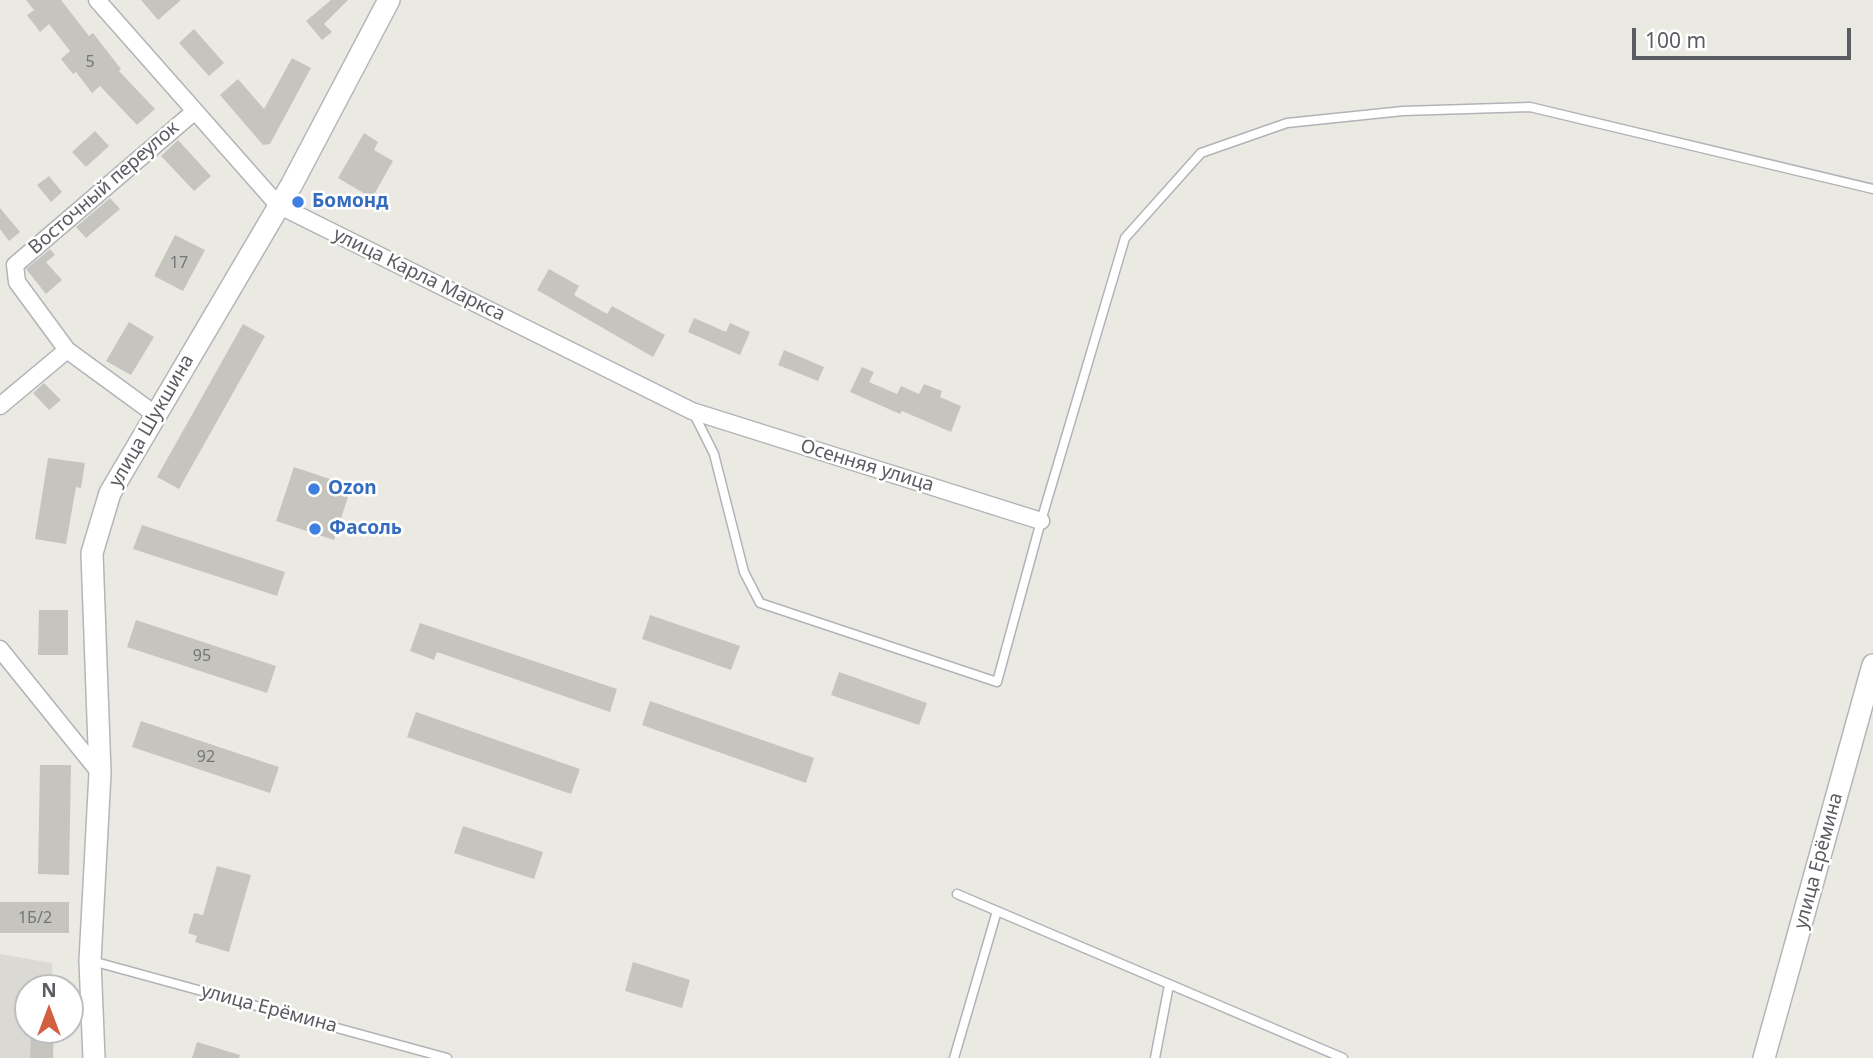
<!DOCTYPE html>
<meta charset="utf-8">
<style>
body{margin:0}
#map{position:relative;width:1873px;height:1058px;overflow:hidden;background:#ebeae2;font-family:"Noto Sans",sans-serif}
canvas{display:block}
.north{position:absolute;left:14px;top:974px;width:70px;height:70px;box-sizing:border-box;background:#fff;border:2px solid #bdbec0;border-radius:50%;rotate:0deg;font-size:19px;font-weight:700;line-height:28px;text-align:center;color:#5a5c61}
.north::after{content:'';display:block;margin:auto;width:24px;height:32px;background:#d25f41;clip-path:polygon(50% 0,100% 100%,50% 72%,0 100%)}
.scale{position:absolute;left:1632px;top:28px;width:219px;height:32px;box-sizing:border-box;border:4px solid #5a5c61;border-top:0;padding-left:9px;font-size:21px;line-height:24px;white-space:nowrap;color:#5a5c61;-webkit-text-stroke:5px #fff;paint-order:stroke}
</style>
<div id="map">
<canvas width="1873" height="1058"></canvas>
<div class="north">N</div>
<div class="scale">100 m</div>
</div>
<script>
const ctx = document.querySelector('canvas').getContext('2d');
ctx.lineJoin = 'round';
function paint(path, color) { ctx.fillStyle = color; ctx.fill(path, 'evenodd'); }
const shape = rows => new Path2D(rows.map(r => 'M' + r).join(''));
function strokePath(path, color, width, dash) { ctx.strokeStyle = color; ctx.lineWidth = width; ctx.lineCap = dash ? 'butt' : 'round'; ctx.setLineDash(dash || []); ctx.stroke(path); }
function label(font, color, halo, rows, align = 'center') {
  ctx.font = font + ' "Noto Sans",sans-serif'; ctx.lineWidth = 5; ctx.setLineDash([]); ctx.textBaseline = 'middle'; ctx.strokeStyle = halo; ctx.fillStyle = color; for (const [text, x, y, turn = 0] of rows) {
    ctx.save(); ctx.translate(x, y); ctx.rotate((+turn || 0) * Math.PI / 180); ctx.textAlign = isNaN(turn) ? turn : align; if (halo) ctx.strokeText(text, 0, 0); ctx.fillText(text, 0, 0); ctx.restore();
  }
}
paint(shape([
 [0,954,52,963,53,988,28,988,28,1030,53,1030,53,1058,0,1058]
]), '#dad9d4');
paint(shape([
 [26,0,61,0,89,36,93,33,121,69,119,71,155,109,137,125,100,86,92,93,76,72,73,74,61,59,70,51,49,24,40,32,27,15,34,10],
 [141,0,181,0,158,20],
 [331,0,348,0,324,24,332,32,322,40,306,21],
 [194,29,224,63,209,76,179,43],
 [292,58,311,68,270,144,263,145,220,95,238,79,264,109],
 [95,131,109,146,86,167,72,152],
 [364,133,378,142,374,150,393,161,372,198,338,178],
 [178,140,211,176,194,191,161,156],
 [49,176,62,192,51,202,37,185],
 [110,198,120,209,86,238,76,227],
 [0,208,20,232,9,241,0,229],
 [175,235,205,250,183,291,154,276],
 [50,249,55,255,46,262,62,280,46,294,26,269],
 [549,269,579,286,574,295,607,314,612,306,665,335,653,357,537,290],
 [694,318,726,332,730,323,750,332,740,355,688,332],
 [129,322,154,337,131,375,106,361],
 [243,324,265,336,179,489,157,477],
 [784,350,824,367,818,381,778,365],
 [862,367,874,372,869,382,897,394,901,386,919,394,924,384,942,391,940,397,961,406,951,432,902,411,900,414,850,392],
 [44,383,61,400,49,410,33,393],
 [48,458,85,463,81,488,76,487,66,544,35,539],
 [294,467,336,481,334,489,349,494,334,540,276,521],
 [142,525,285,572,277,596,133,549],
 [39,610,68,610,68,655,38,655],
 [650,615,740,646,731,670,642,639],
 [136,620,276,666,267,693,127,647],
 [420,623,617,689,610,712,437,652,434,660,410,651],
 [839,672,927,703,919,725,831,695],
 [650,701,814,758,806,783,642,725],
 [416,712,580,769,571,794,407,737],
 [141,721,279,767,270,793,132,747],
 [40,765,71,765,69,875,38,874],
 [463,826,543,852,534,879,454,853],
 [217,866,251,875,229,952,195,942,197,936,188,933,194,913,203,915],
 [0,902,69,902,69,933,0,933],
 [633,962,690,980,682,1008,625,991],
 [31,1030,54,1030,53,1058,30,1058],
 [197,1042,240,1055,239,1058,192,1058]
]), '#c6c4bf');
const lane = shape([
 [694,414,714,454,744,572,760,603,997,682,1041,521,1125,238,1201,153,1287,123,1403,111,1530,107,1873,189],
 [957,894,1343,1058],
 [92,961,447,1058],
 [954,1058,997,911],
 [1155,1058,1169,985]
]);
const street = shape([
 [97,0,278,205,692,411,1041,521],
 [0,406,67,350],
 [156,415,67,350,17,282,15,265,195,111],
 [0,649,100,773]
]);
const secondary = shape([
 [94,1058,90,961,100,773,92,553,110,493,292,184,389,0],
 [1764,1058,1873,665]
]);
strokePath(lane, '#b2b3b8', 11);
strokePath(street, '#b2b3b8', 19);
strokePath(secondary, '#b4b5bb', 24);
strokePath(lane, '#fff', 8);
strokePath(street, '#fff', 16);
strokePath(secondary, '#fff', 21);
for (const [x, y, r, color] of [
 [298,202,7,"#3f7fe0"],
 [314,489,7,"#3f7fe0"],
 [315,529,7,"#3f7fe0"]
]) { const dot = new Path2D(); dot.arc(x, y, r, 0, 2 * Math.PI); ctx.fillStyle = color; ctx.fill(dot); strokePath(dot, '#fff', 2.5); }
label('16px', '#757678', null, [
 ["5",90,62],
 ["17",179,263],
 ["95",202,656],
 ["92",206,757],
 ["1Б/2",35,918]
]);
label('19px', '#5a5c61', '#fff', [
 ["Восточный переулок",104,188,-41],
 ["улица Карла Маркса",419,275,26],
 ["улица Шукшина",152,421,-60],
 ["Осенняя улица",867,466,17],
 ["улица Ерёмина",1819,861,-75],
 ["улица Ерёмина",269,1009,15]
]);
label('bold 19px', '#366cbe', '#fff', [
 ["Бомонд",312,202],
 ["Ozon",328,489],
 ["Фасоль",329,529]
], 'left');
</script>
